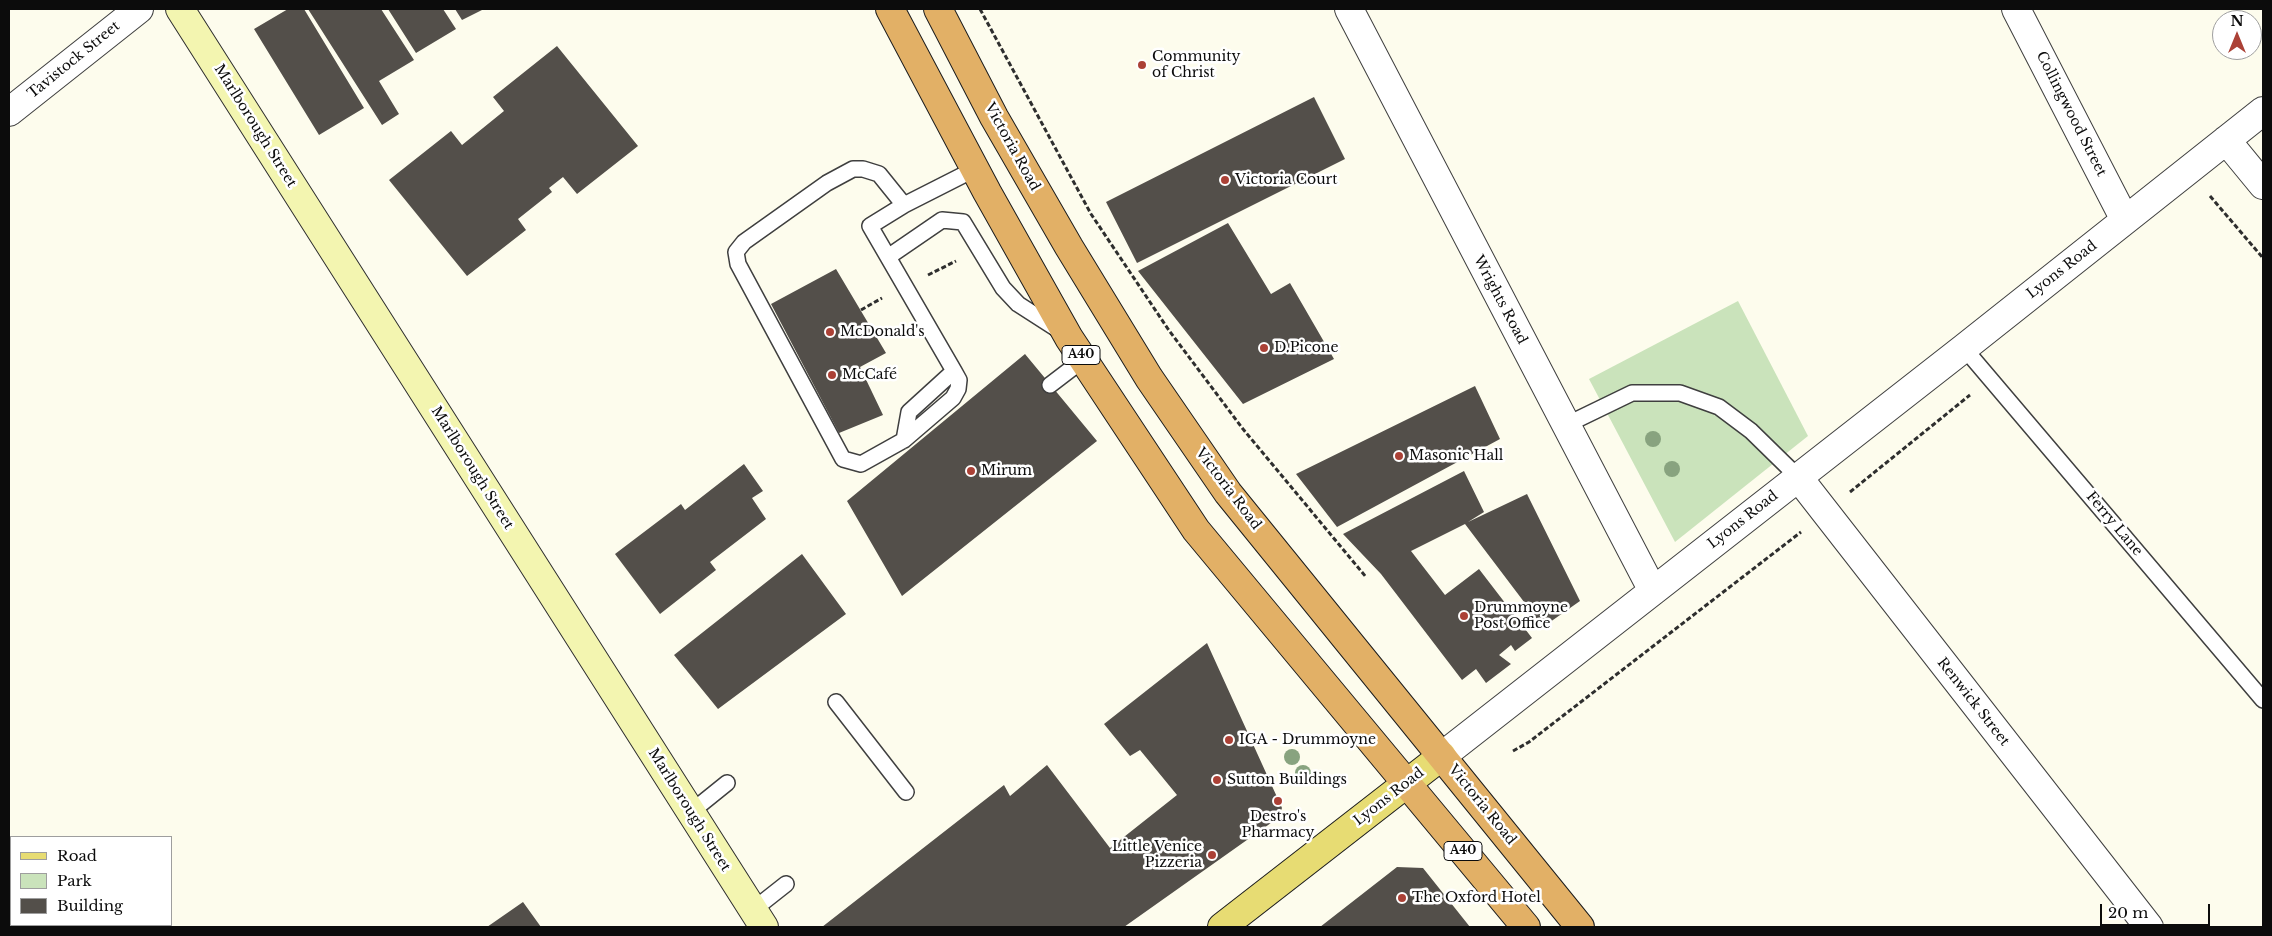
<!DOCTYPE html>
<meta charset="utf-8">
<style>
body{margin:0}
#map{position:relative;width:2272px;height:936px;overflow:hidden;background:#fdfced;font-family:"Libre Baskerville",serif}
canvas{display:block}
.frame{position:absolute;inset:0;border:10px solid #0c0c0c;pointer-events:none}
.legend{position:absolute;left:10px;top:836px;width:162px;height:90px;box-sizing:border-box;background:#fff;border:1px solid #9e9e9e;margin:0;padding:6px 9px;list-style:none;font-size:15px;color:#0c0c0c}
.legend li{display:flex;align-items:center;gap:10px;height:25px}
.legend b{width:25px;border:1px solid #9e9e9e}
.north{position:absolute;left:2212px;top:10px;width:50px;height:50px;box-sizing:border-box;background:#fff;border:1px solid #9e9e9e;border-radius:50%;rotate:0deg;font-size:14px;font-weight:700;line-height:20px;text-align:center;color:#0c0c0c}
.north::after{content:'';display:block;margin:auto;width:18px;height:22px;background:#ab4136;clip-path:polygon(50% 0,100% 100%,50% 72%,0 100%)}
.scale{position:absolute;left:2100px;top:904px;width:110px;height:22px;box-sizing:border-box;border:2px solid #0c0c0c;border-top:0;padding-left:6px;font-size:15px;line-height:18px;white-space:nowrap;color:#0c0c0c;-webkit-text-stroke:4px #fff;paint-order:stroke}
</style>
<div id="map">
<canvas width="2272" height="936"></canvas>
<div class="frame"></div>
<ul class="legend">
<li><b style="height:6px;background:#e7dc73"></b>Road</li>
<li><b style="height:14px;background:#cae3bb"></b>Park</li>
<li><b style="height:14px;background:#534f4a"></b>Building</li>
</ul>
<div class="north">N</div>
<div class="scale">20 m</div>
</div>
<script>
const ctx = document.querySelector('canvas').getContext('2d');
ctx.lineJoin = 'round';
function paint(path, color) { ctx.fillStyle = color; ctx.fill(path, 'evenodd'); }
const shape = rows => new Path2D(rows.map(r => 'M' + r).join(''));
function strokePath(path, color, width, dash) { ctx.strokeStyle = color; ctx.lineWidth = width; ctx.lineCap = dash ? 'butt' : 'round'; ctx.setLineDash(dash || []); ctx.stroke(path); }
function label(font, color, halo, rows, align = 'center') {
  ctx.font = font + ' "Libre Baskerville",serif'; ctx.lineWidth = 5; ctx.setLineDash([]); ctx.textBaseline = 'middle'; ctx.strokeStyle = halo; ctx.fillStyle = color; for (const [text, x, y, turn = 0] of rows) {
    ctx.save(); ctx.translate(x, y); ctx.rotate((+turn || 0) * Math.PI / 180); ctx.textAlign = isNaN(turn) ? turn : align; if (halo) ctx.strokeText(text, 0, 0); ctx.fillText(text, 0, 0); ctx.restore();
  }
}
paint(shape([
 [1738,301,1808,436,1675,542,1589,379]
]), '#cae3bb');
paint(shape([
 [288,9,304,9,364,108,319,135,254,29],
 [308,9,381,9,414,60,379,81,399,114,382,125],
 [388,9,443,9,456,29,416,53],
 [455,9,484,9,462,20],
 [557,46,638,146,577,194,563,177,549,188,552,192,518,219,526,230,467,276,389,180,451,131,462,145,504,111,493,97],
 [1314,97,1345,159,1137,263,1106,202],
 [1228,223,1271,294,1290,283,1334,359,1243,404,1138,271],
 [836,269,886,353,860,367,883,415,839,433,771,304],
 [1025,354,1097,441,902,596,847,501],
 [1475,386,1500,439,1337,527,1296,474],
 [744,464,763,491,752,498,766,519,710,562,716,570,660,614,615,554,681,504,685,510],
 [1464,471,1484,512,1468,522,1527,494,1580,601,1543,627,1465,524,1411,551,1445,595,1479,569,1532,638,1515,651,1511,645,1499,655,1511,664,1486,683,1476,669,1462,680,1381,574,1343,534],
 [802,554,846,614,718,709,674,655],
 [1207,643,1282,808,1278,818,1124,927,822,927,1004,785,1010,796,1047,765,1110,848,1177,795,1140,750,1130,756,1104,724],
 [1397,867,1423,868,1470,927,1320,927],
 [523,902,541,927,487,927]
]), '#534f4a');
const lane = shape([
 [904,205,870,226,954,371,959,380,958,389,953,398,904,440,861,464,843,459,738,264,736,252,744,242,827,183,853,169,863,169,879,174,904,205,975,169],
 [888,257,942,220,963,222,1003,288,1018,304,1060,331],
 [1964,348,2263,700],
 [1050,385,1084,359],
 [1566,425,1632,393,1680,393,1719,407,1751,431,1798,477],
 [904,440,909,412,954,371],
 [836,702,906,792],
 [691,812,727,783],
 [753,910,786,884]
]);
const street = shape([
 [1349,9,1653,591],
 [2016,9,2125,220],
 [9,112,139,9],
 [2226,140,2263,185],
 [1798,477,2149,927],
 [1442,756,1964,348,2263,111]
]);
const secondary = shape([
 [180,9,764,927]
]);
const primary = shape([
 [1222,927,1442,756]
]);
const highway = shape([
 [890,9,987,192,1069,338,1196,530,1526,927],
 [938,9,994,117,1069,247,1149,378,1228,493,1580,927]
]);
strokePath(lane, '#3f3f3f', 18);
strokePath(street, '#3f3f3f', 30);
strokePath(secondary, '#2e2e2e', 30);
strokePath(primary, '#1d1d1d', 30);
strokePath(highway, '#1d1d1d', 30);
strokePath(shape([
 [980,9,1091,214,1168,329,1243,429,1366,577],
 [2210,196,2263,258],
 [928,275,956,261],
 [861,310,882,298],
 [1850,492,1970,395],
 [1513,751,1529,742,1801,532]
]), '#2e2e2e', 3, [5, 2.5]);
strokePath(lane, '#fff', 15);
strokePath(street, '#fff', 28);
strokePath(secondary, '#f3f5b0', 28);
strokePath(primary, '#e7dc73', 28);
strokePath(highway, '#e2b066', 28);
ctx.fillStyle = '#88a37f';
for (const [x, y] of [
 [1653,439],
 [1672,469],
 [1292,757],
 [1303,773]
]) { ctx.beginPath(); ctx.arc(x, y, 8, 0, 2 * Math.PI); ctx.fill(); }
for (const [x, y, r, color] of [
 [1142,65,5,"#ab4136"],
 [1225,180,5,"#ab4136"],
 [830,332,5,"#ab4136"],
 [1264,348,5,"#ab4136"],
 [832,375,5,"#ab4136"],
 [1399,456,5,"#ab4136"],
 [971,471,5,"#ab4136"],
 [1464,616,5,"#ab4136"],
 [1229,740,5,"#ab4136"],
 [1217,780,5,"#ab4136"],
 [1278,801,5,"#ab4136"],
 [1212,855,5,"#ab4136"],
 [1402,898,5,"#ab4136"]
]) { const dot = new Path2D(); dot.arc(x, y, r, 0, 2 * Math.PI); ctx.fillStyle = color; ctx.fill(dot); strokePath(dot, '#fff', 2); }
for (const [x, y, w] of [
 [1081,355,38],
 [1463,851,38]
]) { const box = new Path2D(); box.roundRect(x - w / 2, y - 9.5, w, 19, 4); ctx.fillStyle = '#fff'; ctx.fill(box); strokePath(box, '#0c0c0c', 1); }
label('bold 12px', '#0c0c0c', null, [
 ["A40",1081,355],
 ["A40",1463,851]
]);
label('14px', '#0c0c0c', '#fff', [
 ["Community",1152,57],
 ["of Christ",1152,73],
 ["Victoria Court",1235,180],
 ["McDonald's",840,332],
 ["D.Picone",1274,348],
 ["McCafé",842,375],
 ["Masonic Hall",1409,456],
 ["Mirum",981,471],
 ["Drummoyne",1474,608],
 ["Post Office",1474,624],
 ["IGA - Drummoyne",1239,740],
 ["Sutton Buildings",1227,780],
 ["Destro's",1278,817,"center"],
 ["Pharmacy",1278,833,"center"],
 ["Little Venice",1202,847,"right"],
 ["Pizzeria",1202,863,"right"],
 ["The Oxford Hotel",1412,898]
], 'left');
label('14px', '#0c0c0c', '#fff', [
 ["Tavistock Street",74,60,-39],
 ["Collingwood Street",2071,114,63],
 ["Marlborough Street",255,126,58],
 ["Victoria Road",1012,147,61],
 ["Lyons Road",2062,270,-38],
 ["Wrights Road",1500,300,62],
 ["Marlborough Street",472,468,58],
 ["Victoria Road",1228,489,53],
 ["Lyons Road",1743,520,-38],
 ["Ferry Lane",2114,524,50],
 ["Renwick Street",1973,702,52],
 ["Lyons Road",1389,797,-38],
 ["Victoria Road",1482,805,51],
 ["Marlborough Street",689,810,58]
]);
</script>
